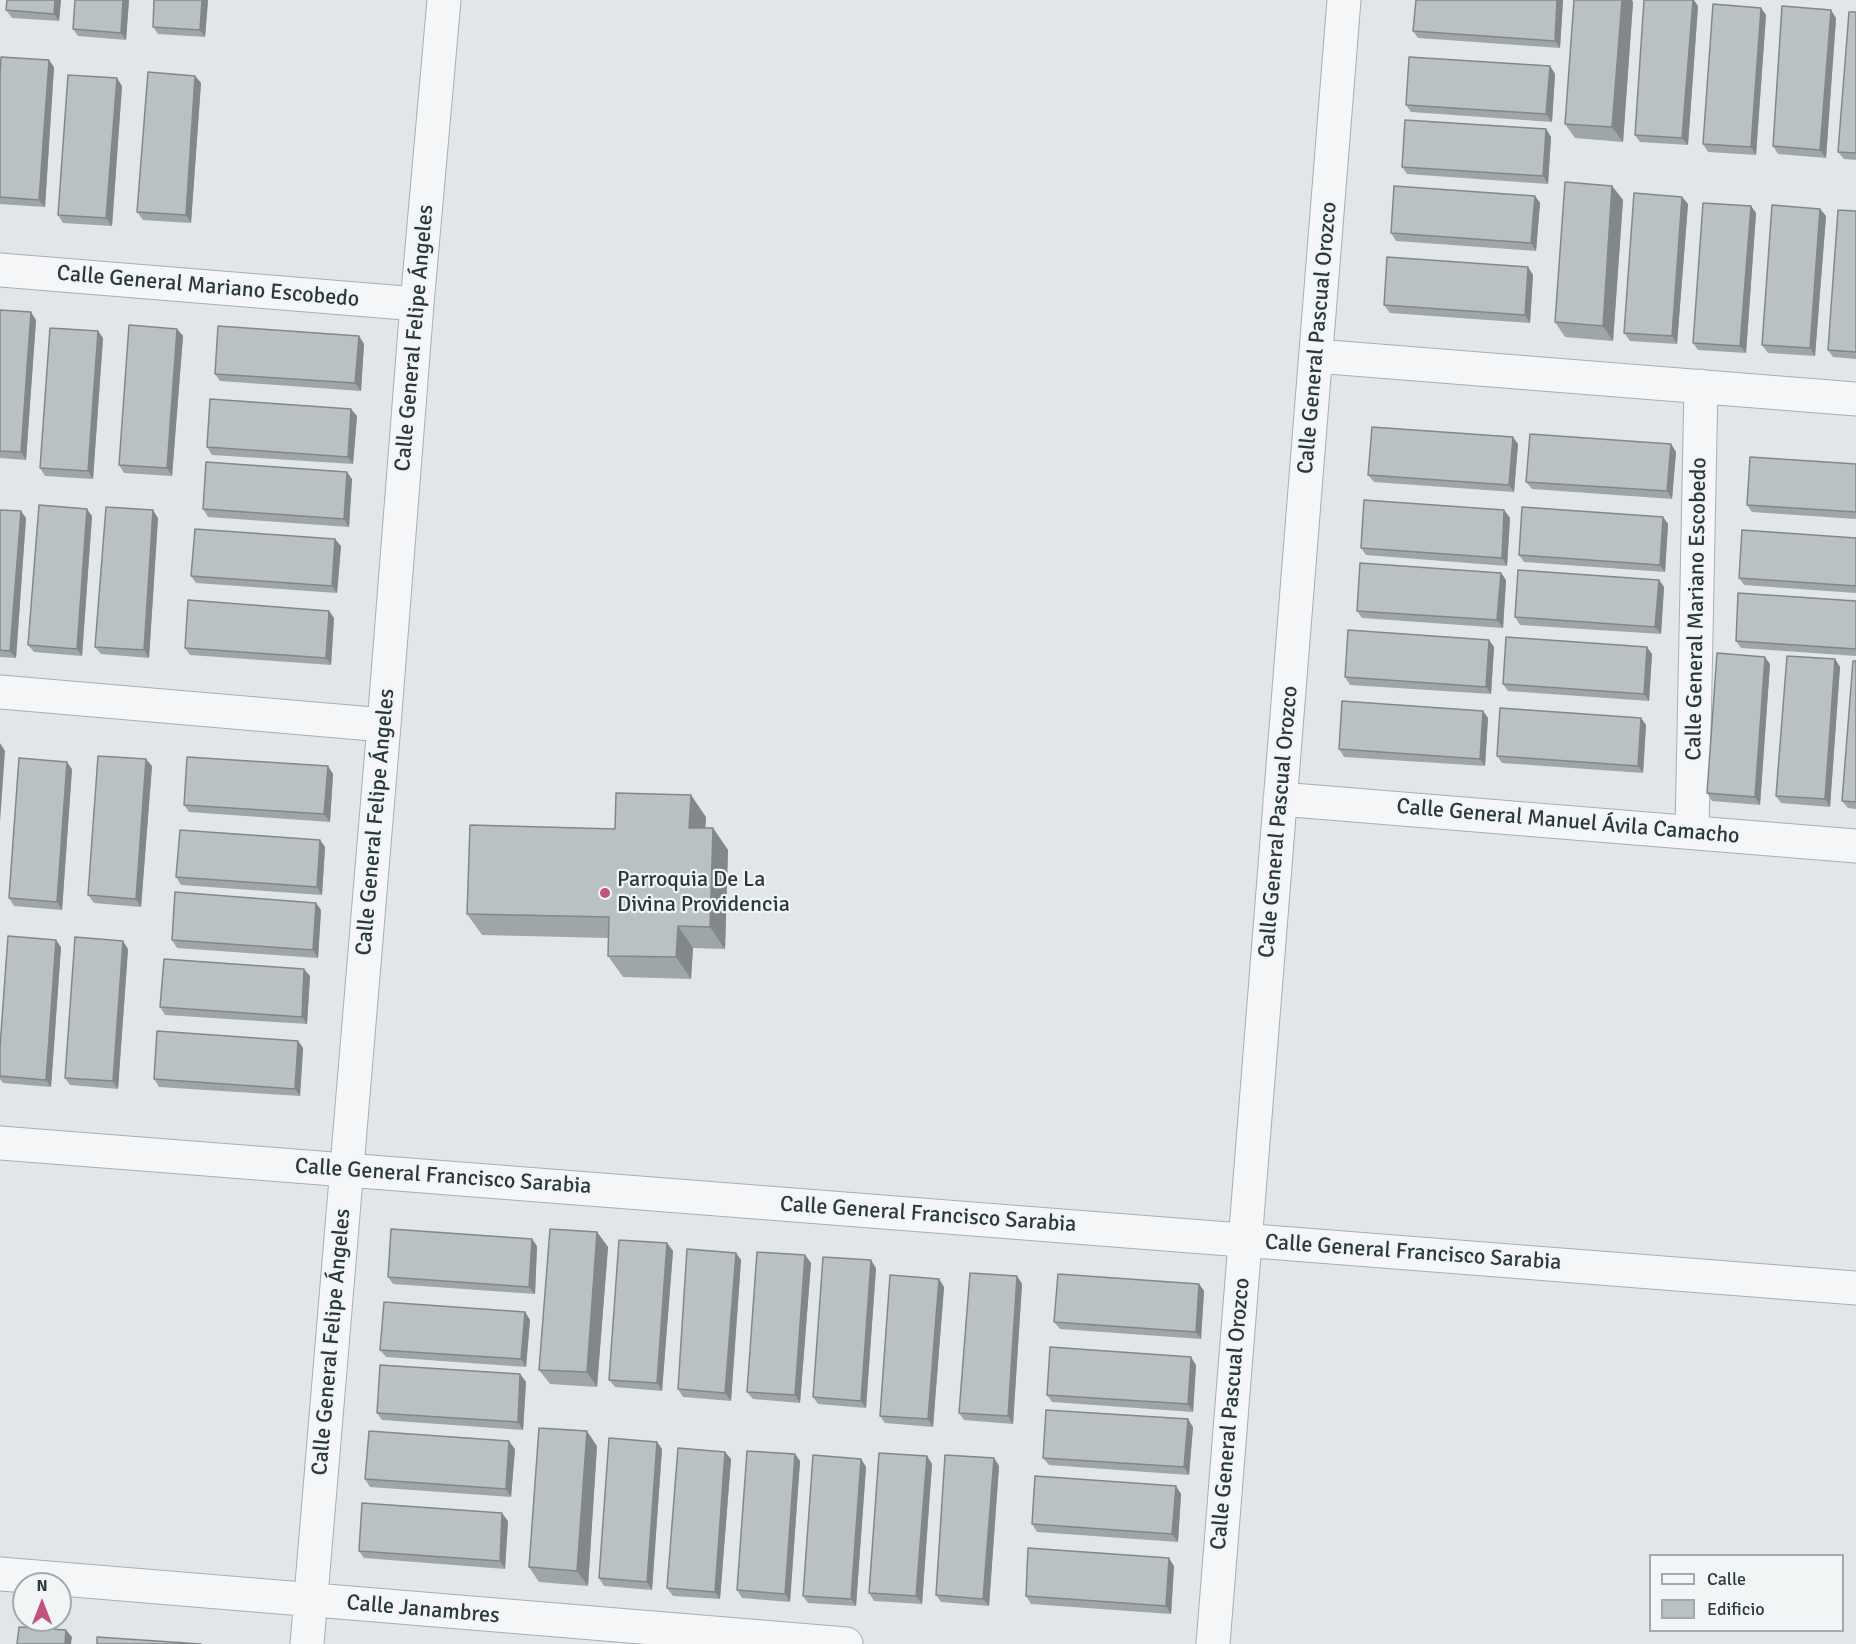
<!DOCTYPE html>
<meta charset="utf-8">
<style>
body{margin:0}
#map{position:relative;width:1856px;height:1644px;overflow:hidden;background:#e2e6e9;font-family:Signika,sans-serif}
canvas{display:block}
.legend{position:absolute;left:1649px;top:1554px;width:195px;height:78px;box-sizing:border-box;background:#f1f5f6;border:2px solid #a2a9ad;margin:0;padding:8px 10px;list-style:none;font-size:18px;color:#2b383f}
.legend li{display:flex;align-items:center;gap:12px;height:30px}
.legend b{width:30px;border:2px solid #a2a9ad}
.north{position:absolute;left:12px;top:1572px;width:60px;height:60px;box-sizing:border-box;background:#f1f5f6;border:2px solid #a2a9ad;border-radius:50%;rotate:0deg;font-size:16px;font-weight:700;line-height:24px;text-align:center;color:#2b383f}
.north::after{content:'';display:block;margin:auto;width:21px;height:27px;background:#c25280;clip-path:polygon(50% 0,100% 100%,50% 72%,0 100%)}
</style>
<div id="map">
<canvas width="1856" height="1644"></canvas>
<ul class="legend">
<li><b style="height:8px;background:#f4f6f8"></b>Calle</li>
<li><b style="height:16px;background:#b9c1c5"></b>Edificio</li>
</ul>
<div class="north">N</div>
</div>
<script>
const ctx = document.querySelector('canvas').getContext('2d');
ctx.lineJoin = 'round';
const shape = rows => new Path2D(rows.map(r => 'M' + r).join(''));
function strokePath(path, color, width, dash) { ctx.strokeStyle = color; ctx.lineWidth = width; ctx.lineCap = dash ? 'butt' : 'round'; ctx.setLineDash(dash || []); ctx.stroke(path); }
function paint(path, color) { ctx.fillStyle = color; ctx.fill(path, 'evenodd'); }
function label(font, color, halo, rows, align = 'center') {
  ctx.font = font + ' Signika,sans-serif'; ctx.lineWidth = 4.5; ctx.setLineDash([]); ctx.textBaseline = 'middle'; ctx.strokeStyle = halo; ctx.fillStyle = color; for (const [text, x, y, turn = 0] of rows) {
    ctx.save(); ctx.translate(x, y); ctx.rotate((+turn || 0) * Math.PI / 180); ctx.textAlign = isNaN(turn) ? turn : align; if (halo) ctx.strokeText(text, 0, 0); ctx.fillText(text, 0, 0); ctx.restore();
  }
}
const minor = shape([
 [0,270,417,304],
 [1316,356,1856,399],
 [0,692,384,725],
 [1280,799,1856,846],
 [1692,832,1701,386],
 [0,1143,1856,1288],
 [0,1574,846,1644],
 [307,1644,384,725,417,304,444,0],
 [1213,1644,1344,0]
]);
strokePath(minor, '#a7aeb3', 35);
strokePath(minor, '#f4f6f8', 33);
paint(shape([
 [7,0,61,0,59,21,12,18,6,10],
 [75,0,129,0,126,40,78,36,73,29],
 [208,0,205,37,158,34,153,27],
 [1563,0,1560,48,1418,38,1413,31],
 [1633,2,1623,142,1575,138,1565,124],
 [1698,6,1688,145,1640,142,1635,135],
 [1761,8,1766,15,1756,155,1708,152,1703,144],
 [1856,12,1856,160,1844,159,1838,152],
 [1836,18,1826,158,1778,154,1773,146],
 [1550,66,1555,74,1552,122,1411,112,1406,105],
 [54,67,45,207,0,204,0,76],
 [195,76,201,83,191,223,143,220,137,212],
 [122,86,112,226,63,223,58,215],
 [1546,129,1551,137,1548,184,1407,174,1402,167],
 [1612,186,1623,200,1613,341,1565,337,1555,322],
 [1535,196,1540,203,1536,251,1396,241,1391,233],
 [1682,197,1688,204,1677,344,1630,341,1624,333],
 [1751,206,1756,213,1746,353,1698,350,1693,343],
 [1820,209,1826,216,1815,356,1768,353,1762,345],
 [1856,211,1856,359,1833,357,1828,350],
 [1528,267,1533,275,1530,323,1390,313,1384,305],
 [0,310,36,320,26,460,0,458],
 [177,329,183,336,172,476,124,473,119,465],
 [359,336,364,344,361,391,220,381,215,374],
 [103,338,93,479,45,476,40,468],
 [357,416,353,464,212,455,207,447],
 [1518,444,1514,492,1374,482,1368,475],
 [1671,444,1676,452,1672,499,1532,489,1526,482],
 [1856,464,1856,519,1752,512,1747,505],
 [352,479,349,527,208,517,203,509],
 [0,510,26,518,16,658,0,657],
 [1504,510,1510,518,1507,566,1366,555,1361,548],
 [92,516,82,656,34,652,28,645],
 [1663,517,1668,524,1665,572,1524,562,1519,555],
 [158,518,149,658,101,654,95,647],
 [1856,538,1856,593,1744,585,1739,578],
 [341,546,337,593,196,583,191,576],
 [1501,573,1506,580,1503,628,1362,618,1357,611],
 [1659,580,1664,587,1661,634,1520,625,1515,617],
 [1856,601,1856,656,1741,648,1736,641],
 [329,611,334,618,331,665,190,655,185,648],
 [1489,640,1494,647,1491,694,1350,685,1345,677],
 [1647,647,1652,654,1649,701,1508,691,1503,684],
 [1835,659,1840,667,1830,807,1781,803,1776,796],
 [1856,661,1856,809,1848,808,1842,801],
 [1770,664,1760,805,1712,801,1707,793],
 [1483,711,1488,718,1485,766,1344,757,1339,749],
 [1641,718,1646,725,1643,773,1502,763,1497,756],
 [152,766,141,907,94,903,88,895],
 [72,769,62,910,14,906,9,898],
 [333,774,330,822,189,812,184,805],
 [706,817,705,828,713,828,728,850,725,949,693,948,691,979,623,977,608,956,608,938,482,935,467,914,615,829],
 [320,840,325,847,322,895,181,885,176,877],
 [316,903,321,910,318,958,177,948,172,940],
 [61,947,51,1087,3,1083,0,1079,0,1047],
 [128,949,118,1089,70,1085,65,1078],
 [310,976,307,1024,165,1015,160,1007],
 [298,1041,303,1048,300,1096,159,1087,154,1079],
 [597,1232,608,1247,597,1387,550,1384,539,1370],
 [532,1239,537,1246,535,1294,393,1284,388,1277],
 [667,1243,673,1251,662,1391,615,1387,609,1380],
 [736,1253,741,1260,731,1401,683,1397,678,1389],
 [805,1255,811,1263,800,1403,753,1399,747,1392],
 [876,1268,866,1408,818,1404,813,1397],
 [1017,1276,1022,1284,1013,1424,964,1420,959,1413],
 [939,1279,944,1287,933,1427,885,1423,880,1416],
 [1199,1284,1204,1291,1201,1339,1060,1329,1054,1322],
 [525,1312,530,1320,526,1367,386,1357,380,1350],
 [1196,1365,1193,1412,1052,1402,1047,1395],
 [520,1374,526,1382,523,1430,382,1420,377,1413],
 [1193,1427,1189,1475,1049,1465,1043,1458],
 [657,1442,662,1449,652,1590,604,1586,599,1578],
 [597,1446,588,1586,539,1582,529,1567],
 [515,1449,511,1497,370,1487,365,1479],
 [725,1452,731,1459,720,1599,673,1596,667,1588],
 [795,1454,800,1461,790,1602,742,1598,737,1590],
 [927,1456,932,1464,922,1604,874,1601,869,1593],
 [994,1458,999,1466,989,1606,941,1602,936,1595],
 [861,1459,866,1467,856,1606,808,1603,803,1596],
 [1181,1494,1178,1542,1037,1532,1032,1524],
 [508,1521,505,1569,364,1558,359,1551],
 [1174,1566,1171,1614,1031,1604,1026,1596]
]), '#9fa6a9');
paint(shape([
 [55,0,61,0,59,21,54,14],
 [123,0,129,0,126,40,121,33],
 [202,0,208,0,205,37,200,30],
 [1557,0,1563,0,1560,48,1555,41],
 [1622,0,1632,0,1633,2,1623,142,1612,127],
 [1693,0,1694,0,1698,6,1688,145,1682,138],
 [1761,8,1766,15,1756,155,1751,147],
 [1831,10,1836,18,1826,158,1820,150],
 [49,60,54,67,45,207,39,200],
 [1550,66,1555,74,1552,122,1546,114],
 [195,76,201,83,191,223,186,215],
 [117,78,122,86,112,226,106,218],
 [1546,129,1551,137,1548,184,1543,176],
 [1612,186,1623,200,1613,341,1603,326],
 [1535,196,1540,203,1536,251,1531,243],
 [1682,197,1688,204,1677,344,1672,336],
 [1751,206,1756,213,1746,353,1740,346],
 [1820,209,1826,216,1815,356,1810,348],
 [1528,267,1533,275,1530,323,1525,315],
 [31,312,36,320,26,460,21,452],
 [177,329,183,336,172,476,167,468],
 [98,331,103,338,93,479,88,471],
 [359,336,364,344,361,391,355,383],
 [351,409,357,416,353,464,348,457],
 [1513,437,1518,444,1514,492,1509,485],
 [1671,444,1676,452,1672,499,1667,491],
 [347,472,352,479,349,527,344,519],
 [87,509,92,516,82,656,77,649],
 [153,510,158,518,149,658,144,650],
 [1504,510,1510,518,1507,566,1502,558],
 [21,511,26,518,16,658,10,651],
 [1663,517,1668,524,1665,572,1660,565],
 [335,539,341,546,337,593,332,586],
 [1501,573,1506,580,1503,628,1497,620],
 [1659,580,1664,587,1661,634,1655,627],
 [329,611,334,618,331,665,326,658],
 [1489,640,1494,647,1491,694,1486,687],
 [1647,647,1652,654,1649,701,1644,694],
 [1765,657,1770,664,1760,805,1755,797],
 [1835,659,1840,667,1830,807,1825,799],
 [1483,711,1488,718,1485,766,1480,759],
 [1641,718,1646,725,1643,773,1638,766],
 [0,743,5,751,0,822],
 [146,759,152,766,141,907,136,899],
 [67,762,72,769,62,910,57,902],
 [328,766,333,774,330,822,324,814],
 [691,795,706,817,704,849,689,828],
 [713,828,728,850,725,949,710,927],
 [320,840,325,847,322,895,317,887],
 [316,903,321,910,318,958,313,950],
 [678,926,693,948,691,979,676,957],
 [56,940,61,947,51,1087,46,1080],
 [123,941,128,949,118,1089,113,1081],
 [304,969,310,976,307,1024,302,1017],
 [298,1041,303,1048,300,1096,295,1089],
 [597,1232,608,1247,597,1387,587,1372],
 [532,1239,537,1246,535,1294,529,1287],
 [667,1243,673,1251,662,1391,657,1383],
 [736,1253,741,1260,731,1401,725,1393],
 [805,1255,811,1263,800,1403,795,1395],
 [871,1260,876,1268,866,1408,861,1401],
 [1017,1276,1022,1284,1013,1424,1008,1416],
 [939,1279,944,1287,933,1427,928,1419],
 [1199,1284,1204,1291,1201,1339,1196,1332],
 [525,1312,530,1320,526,1367,521,1359],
 [1191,1357,1196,1365,1193,1412,1188,1404],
 [520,1374,526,1382,523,1430,518,1422],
 [1188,1419,1193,1427,1189,1475,1184,1467],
 [587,1431,597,1446,588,1586,577,1571],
 [509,1441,515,1449,511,1497,506,1489],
 [657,1442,662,1449,652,1590,647,1582],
 [725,1452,731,1459,720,1599,715,1592],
 [795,1454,800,1461,790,1602,785,1594],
 [927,1456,932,1464,922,1604,916,1596],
 [994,1458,999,1466,989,1606,983,1599],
 [861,1459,866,1467,856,1606,851,1599],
 [1176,1486,1181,1494,1178,1542,1172,1534],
 [502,1513,508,1521,505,1569,500,1561],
 [1169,1558,1174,1566,1171,1614,1166,1606],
 [66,1630,72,1637,71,1644,65,1644]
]), '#82878a');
const building = shape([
 [7,0,55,0,54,14,6,10,7,0],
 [75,0,123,0,121,33,73,29,75,0],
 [154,0,202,0,200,30,153,27,154,0],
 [1416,0,1557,0,1555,41,1413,31,1416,0],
 [1574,0,1622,0,1612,127,1565,124,1574,0],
 [1644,0,1693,0,1682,138,1635,135,1644,0],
 [1713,4,1761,8,1751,147,1703,144,1713,4],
 [1782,6,1831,10,1820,150,1773,146,1782,6],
 [1849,12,1856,12,1856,153,1838,152,1849,12],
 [1,57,49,60,39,200,0,197,0,76,1,57],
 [1409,57,1550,66,1546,114,1406,105,1409,57],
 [148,72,195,76,186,215,137,212,148,72],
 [68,75,117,78,106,218,58,215,68,75],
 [1405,120,1546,129,1543,176,1402,167,1405,120],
 [1565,182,1612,186,1603,326,1555,322,1565,182],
 [1394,186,1535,196,1531,243,1391,233,1394,186],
 [1634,193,1682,197,1672,336,1624,333,1634,193],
 [1703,203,1751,206,1740,346,1693,343,1703,203],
 [1772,205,1820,209,1810,348,1762,345,1772,205],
 [1838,210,1856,211,1856,352,1828,350,1838,210],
 [1387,257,1528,267,1525,315,1384,305,1387,257],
 [0,310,31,312,21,452,0,451,0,310],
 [129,325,177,329,167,468,119,465,129,325],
 [218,326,359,336,355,383,215,374,218,326],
 [50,328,98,331,88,471,40,468,50,328],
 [210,399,351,409,348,457,207,447,210,399],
 [1372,427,1513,437,1509,485,1368,475,1372,427],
 [1530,434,1671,444,1667,491,1526,482,1530,434],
 [1750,457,1856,464,1856,512,1747,505,1750,457],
 [206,462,347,472,344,519,203,509,206,462],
 [1364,500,1504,510,1502,558,1361,548,1364,500],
 [39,505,87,509,77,649,28,645,39,505],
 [106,507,153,510,144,650,95,647,106,507],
 [1522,507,1663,517,1660,565,1519,555,1522,507],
 [0,510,21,511,10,651,0,650,0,510],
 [195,529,335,539,332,586,191,576,195,529],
 [1742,530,1856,538,1856,586,1739,578,1742,530],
 [1360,563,1501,573,1497,620,1357,611,1360,563],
 [1518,570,1659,580,1655,627,1515,617,1518,570],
 [1738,593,1856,601,1856,649,1736,641,1738,593],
 [188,600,329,611,326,658,185,648,188,600],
 [1348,630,1489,640,1486,687,1345,677,1348,630],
 [1506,637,1647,647,1644,694,1503,684,1506,637],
 [1717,653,1765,657,1755,797,1707,793,1717,653],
 [1787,656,1835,659,1825,799,1776,796,1787,656],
 [1853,661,1856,661,1856,802,1842,801,1853,661],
 [1342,701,1483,711,1480,759,1339,749,1342,701],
 [1500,708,1641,718,1638,766,1497,756,1500,708],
 [98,756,146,759,136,899,88,895,98,756],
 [187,757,328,766,324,814,184,805,187,757],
 [19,758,67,762,57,902,9,898,19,758],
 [616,793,691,795,689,828,713,828,710,927,678,926,676,957,608,956,609,917,467,914,470,825,615,829,616,793],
 [180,830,320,840,317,887,176,877,180,830],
 [175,892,316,903,313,950,172,940,175,892],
 [8,936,56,940,46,1080,0,1076,0,1047,8,936],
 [75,937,123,941,113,1081,65,1078,75,937],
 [164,959,304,969,302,1017,160,1007,164,959],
 [157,1031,298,1041,295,1089,154,1079,157,1031],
 [391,1229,532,1239,529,1287,388,1277,391,1229],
 [550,1229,597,1232,587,1372,539,1370,550,1229],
 [619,1240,667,1243,657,1383,609,1380,619,1240],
 [687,1249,736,1253,725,1393,678,1389,687,1249],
 [757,1252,805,1255,795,1395,747,1392,757,1252],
 [823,1257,871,1260,861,1401,813,1397,823,1257],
 [970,1273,1017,1276,1008,1416,959,1413,970,1273],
 [1058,1274,1199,1284,1196,1332,1054,1322,1058,1274],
 [890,1275,939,1279,928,1419,880,1416,890,1275],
 [384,1302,525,1312,521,1359,380,1350,384,1302],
 [1050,1347,1191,1357,1188,1404,1047,1395,1050,1347],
 [380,1365,520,1374,518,1422,377,1413,380,1365],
 [1046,1410,1188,1419,1184,1467,1043,1458,1046,1410],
 [539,1428,587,1431,577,1571,529,1567,539,1428],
 [369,1431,509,1441,506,1489,365,1479,369,1431],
 [609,1438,657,1442,647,1582,599,1578,609,1438],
 [678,1448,725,1452,715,1592,667,1588,678,1448],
 [747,1451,795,1454,785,1594,737,1590,747,1451],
 [879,1453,927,1456,916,1596,869,1593,879,1453],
 [813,1455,861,1459,851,1599,803,1596,813,1455],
 [945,1455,994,1458,983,1599,936,1595,945,1455],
 [1035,1476,1176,1486,1172,1534,1032,1524,1035,1476],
 [362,1503,502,1513,500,1561,359,1551,362,1503],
 [1028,1548,1169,1558,1166,1606,1026,1596,1028,1548],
 [19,1627,66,1630,65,1644,17,1644,19,1627],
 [97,1637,201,1644,97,1644,97,1637]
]);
paint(building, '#b9c1c5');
strokePath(building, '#82878a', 1.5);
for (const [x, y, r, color] of [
 [605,893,6,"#c25280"]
]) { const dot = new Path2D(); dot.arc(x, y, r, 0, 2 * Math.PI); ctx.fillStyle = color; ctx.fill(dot); strokePath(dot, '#f1f5f6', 2); }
label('22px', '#2b383f', '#f1f5f6', [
 ["Calle General Mariano Escobedo",208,287,5],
 ["Calle General Felipe Ángeles",415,338,-85],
 ["Calle General Pascual Orozco",1318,338,-85],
 ["Calle General Mariano Escobedo",1697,609,-89],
 ["Calle General Felipe Ángeles",376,822,-85],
 ["Calle General Pascual Orozco",1279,822,-85],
 ["Calle General Manuel Ávila Camacho",1568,822,5],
 ["Calle General Francisco Sarabia",443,1177,4],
 ["Calle General Francisco Sarabia",928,1215,4],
 ["Calle General Francisco Sarabia",1413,1253,4],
 ["Calle General Felipe Ángeles",332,1342,-85],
 ["Calle General Pascual Orozco",1231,1414,-85],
 ["Calle Janambres",423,1610,5]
]);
label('22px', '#2b383f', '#f1f5f6', [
 ["Parroquia De La",617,880],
 ["Divina Providencia",617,905]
], 'left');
</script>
